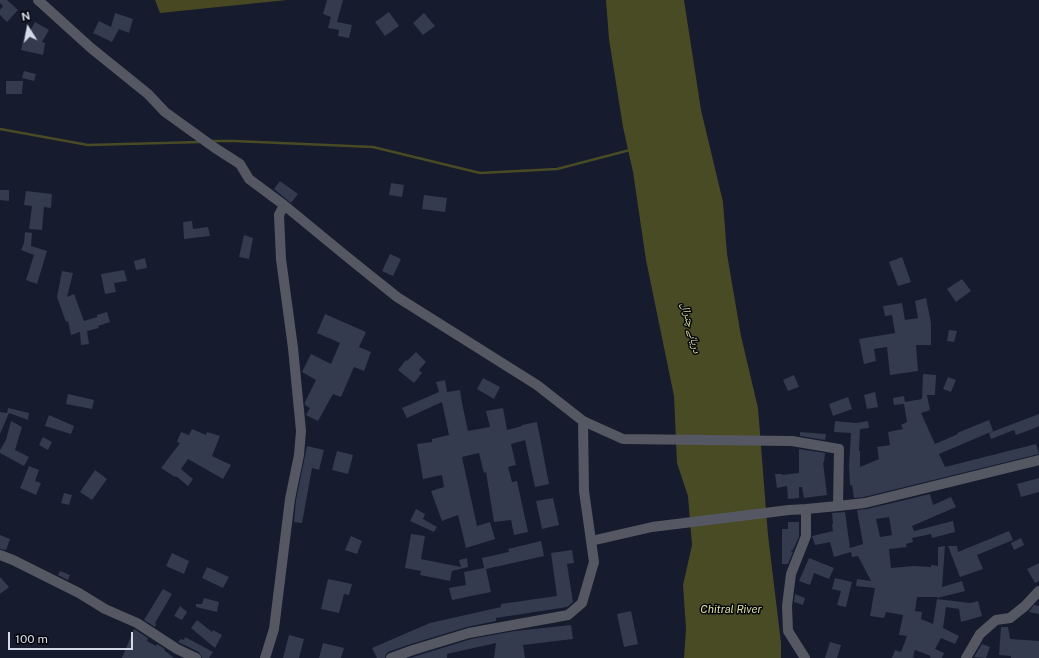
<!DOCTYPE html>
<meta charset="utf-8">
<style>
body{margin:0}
#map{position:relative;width:1039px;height:658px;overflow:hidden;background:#161b2d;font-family:"Public Sans",sans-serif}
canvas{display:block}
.north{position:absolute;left:8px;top:8px;width:40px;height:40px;-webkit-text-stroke:3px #05060e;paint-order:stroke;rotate:349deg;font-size:11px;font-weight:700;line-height:16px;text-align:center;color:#d4d9e6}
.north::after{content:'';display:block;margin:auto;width:14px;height:18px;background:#d4d9e6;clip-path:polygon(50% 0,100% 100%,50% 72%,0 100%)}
.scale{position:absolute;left:8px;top:632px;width:125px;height:18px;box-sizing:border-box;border:2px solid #d4d9e6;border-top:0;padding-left:5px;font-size:12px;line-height:14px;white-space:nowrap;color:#d4d9e6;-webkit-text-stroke:3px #05060e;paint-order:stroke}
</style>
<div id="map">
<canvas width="1039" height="658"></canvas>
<div class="north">N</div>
<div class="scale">100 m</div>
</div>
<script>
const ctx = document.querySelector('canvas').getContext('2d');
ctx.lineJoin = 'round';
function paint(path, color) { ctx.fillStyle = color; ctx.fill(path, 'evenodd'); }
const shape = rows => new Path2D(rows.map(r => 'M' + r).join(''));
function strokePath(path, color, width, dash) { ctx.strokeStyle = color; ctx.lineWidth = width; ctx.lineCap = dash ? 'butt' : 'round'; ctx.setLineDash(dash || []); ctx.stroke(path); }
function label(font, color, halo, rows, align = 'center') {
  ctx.font = font + ' "Public Sans","Noto Naskh Arabic",sans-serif'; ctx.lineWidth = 3; ctx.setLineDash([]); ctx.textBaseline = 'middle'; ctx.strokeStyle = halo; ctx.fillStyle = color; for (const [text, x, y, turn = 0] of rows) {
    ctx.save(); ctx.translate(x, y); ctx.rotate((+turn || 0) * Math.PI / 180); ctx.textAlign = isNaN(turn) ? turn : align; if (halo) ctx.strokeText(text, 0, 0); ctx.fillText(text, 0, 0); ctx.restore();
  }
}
paint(shape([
 [155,0,287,0,160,13]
]), '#484922');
paint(shape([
 [606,0,684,0,701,110,723,202,727,254,741,336,758,408,768,535,781,643,781,658,684,658,686,629,683,585,692,545,688,496,677,463,674,396,646,260,633,172,623,127,609,39]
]), '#494b24');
strokePath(shape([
 [0,129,88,145,200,142],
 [211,141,234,141,373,147,480,173,557,169,630,150]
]), '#494b24', 2.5);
paint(shape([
 [0,0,7,0,18,10,7,22,0,15,0,10,3,6,0,3],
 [327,0,343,0,337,22,352,25,349,38,338,36,339,30,328,28,331,17,323,14],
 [389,12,399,26,385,36,375,22],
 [115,13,133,19,129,33,119,29,112,42,93,33,99,21,111,27],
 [424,13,435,26,423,35,413,23],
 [35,22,49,30,42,42,45,43,43,55,21,50,25,32,29,33],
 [24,71,36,74,34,81,22,78],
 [6,81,23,81,22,94,6,94],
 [280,181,298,194,291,203,274,189],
 [391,183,404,185,402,197,389,195],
 [0,190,9,190,9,201,0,200],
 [26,191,52,194,51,208,44,207,42,230,29,229,32,206,24,205],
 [424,195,447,198,445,212,422,209],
 [192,221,193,229,208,227,210,236,184,239,183,222],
 [25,232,32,233,31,246,47,251,37,284,26,280,34,255,21,250,24,243],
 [244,235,253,238,249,259,239,257],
 [390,254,401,259,393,276,382,271],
 [902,257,911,282,898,286,889,262],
 [145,258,147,268,136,270,134,261],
 [124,270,127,281,114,283,116,292,105,294,101,274],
 [62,271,73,273,67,297,74,294,84,321,97,317,97,315,107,312,110,322,98,326,99,328,87,331,89,344,81,345,80,332,71,335,68,321,66,322,57,297],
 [962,279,971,291,956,302,947,289],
 [926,298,931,323,931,345,916,345,918,371,890,375,887,347,874,349,876,361,864,364,859,339,895,333,892,315,885,316,883,306,902,303,905,320,918,318,915,301],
 [325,314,366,332,359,347,371,352,364,371,354,367,341,397,333,394,318,421,306,415,310,408,305,405,305,402,316,380,302,372,311,354,331,364,340,343,317,333],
 [949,330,957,331,954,342,947,341],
 [416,352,426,362,419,370,422,373,414,383,398,370,406,360,407,361],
 [923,374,936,375,935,395,927,395,930,410,921,413,935,444,958,434,957,433,989,420,993,431,939,454,945,467,1036,444,1039,454,864,497,854,498,852,485,850,485,849,466,851,433,834,432,835,421,856,423,868,421,869,428,860,429,859,451,860,451,860,467,879,459,877,447,890,445,888,432,903,429,901,425,907,422,904,404,894,405,893,398,904,396,905,402,922,399],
 [794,375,799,387,788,391,783,380],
 [948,377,956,380,951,392,943,389],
 [483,378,500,387,494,399,477,389],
 [445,380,447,392,460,390,462,403,468,431,490,427,486,411,503,408,507,430,522,426,522,425,537,422,549,484,535,487,525,440,511,444,516,465,508,467,512,482,517,481,528,532,514,535,511,520,494,522,486,472,484,473,479,453,462,457,477,526,490,522,495,539,466,548,458,515,442,521,431,491,444,487,442,475,423,479,417,444,432,442,432,439,449,435,442,402,407,418,402,408,439,392,436,382],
 [875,392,878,407,867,409,864,395],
 [68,394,94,400,92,409,66,404],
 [848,397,852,409,833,416,829,404],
 [8,408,29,413,28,420,9,413,0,434,0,412,7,413],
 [1039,414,1039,426,1035,428,1016,435,1014,430,991,439,989,433],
 [49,415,74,426,71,434,45,426],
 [11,421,22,427,15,450,29,457,24,466,0,453,0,450,6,440],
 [192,429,206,435,207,432,220,436,212,456,231,465,223,479,188,459,181,469,193,479,188,486,176,476,175,477,161,468,180,443,177,442,181,432,189,435],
 [800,432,826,434,825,440,800,436],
 [43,437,52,442,48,450,39,445],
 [307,446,324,450,319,470,312,468,302,523,294,522,296,500],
 [799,449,825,453,824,462,823,462,827,495,804,498,802,487,799,487,799,498,788,499,787,486,777,488,775,474,782,474,782,475,799,473],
 [337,451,353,455,348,474,332,470],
 [29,466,39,470,35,481,41,483,36,495,20,488],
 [95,470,107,479,92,500,80,492],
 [1039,478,1039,492,1021,497,1017,484],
 [64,493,72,495,69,505,61,503],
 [930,494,933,505,951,497,956,507,912,526,914,531,953,521,955,532,932,538,931,534,912,538,913,542,906,544,907,547,889,549,891,568,914,566,931,567,931,565,938,566,938,547,945,546,942,587,962,581,965,591,937,598,937,597,917,597,915,611,922,612,921,619,933,624,937,599,970,603,978,601,982,616,961,622,959,609,946,607,943,628,959,636,955,644,941,638,935,649,944,653,942,658,930,658,931,656,915,650,913,657,915,658,892,658,895,650,901,652,907,636,899,635,903,615,886,612,884,618,870,616,875,588,856,586,857,579,871,581,858,556,852,557,851,552,834,557,830,542,815,545,812,536,833,531,832,525,833,524,832,513,845,512,850,548,863,544,857,510,867,509],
 [889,517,892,535,880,537,876,519],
 [553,498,559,525,542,529,536,501],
 [416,509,425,514,423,519,437,527,434,532,410,521],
 [788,522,799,522,799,537,793,550,790,551,793,552,788,564,782,564,782,529,788,529],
 [1009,531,1013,540,977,555,983,569,960,577,948,546,957,546,958,552],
 [411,534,425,536,421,559,461,567,459,560,467,558,468,567,452,571,450,581,420,575,421,571,405,568],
 [0,535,10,539,6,550,0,549],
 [351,536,362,541,357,554,345,550],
 [1021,538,1024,545,1014,550,1011,543],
 [541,541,544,556,486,569,491,592,452,600,449,588,466,585,464,572,484,568,482,558,509,552,508,549],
 [572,550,574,563,567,564,573,602,567,607,496,618,496,621,467,627,411,644,388,652,386,654,385,658,377,658,372,648,430,623,501,607,501,604,557,596,551,553],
 [172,553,189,561,184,574,166,566],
 [809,558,834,568,829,579,814,573,810,585,799,581],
 [1039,563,1039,581,1035,583,1027,569],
 [207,567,229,577,223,588,202,578],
 [60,571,70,575,68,580,58,575],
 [0,577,9,587,0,594],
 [835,578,852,582,846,607,837,605,841,591,832,589],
 [328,579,352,584,349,595,344,594,339,613,321,609],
 [163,589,172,594,155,623,156,624,155,627,144,620],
 [795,594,805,598,803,605,794,602],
 [204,598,219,602,217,612,196,607,196,604,202,604],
 [1034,605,1039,606,1039,614,1029,612],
 [180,606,187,612,182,620,174,616],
 [631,611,638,644,624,647,617,614],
 [197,620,212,632,213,630,222,635,215,648,191,628],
 [571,625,573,639,523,645,525,658,494,658,496,643,447,654,447,658,410,658,471,639,515,631],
 [1001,627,1008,627,1010,639,1039,641,1039,658,1011,658,1011,656,999,655],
 [134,629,148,638,147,641,156,646,157,644,165,649,164,650,174,658,122,658],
 [289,635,304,639,299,658,283,658],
 [185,637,213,652,209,658,202,658,199,652,178,642,181,639,184,640],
 [830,642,841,645,837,658,825,658],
 [323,643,344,648,341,658,319,658],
 [982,644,990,647,986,658,974,657]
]), '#343b4f');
strokePath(shape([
 [38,0,91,48,148,94,165,112,215,148,240,164,249,179,284,205,346,256,397,297,537,385,583,421,623,439,792,441,839,449,838,506,865,503,1039,460],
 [591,541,652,527,789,510,806,509,838,506],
 [0,555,13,560,79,593,105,609,137,623,177,649,196,658],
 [265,658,274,629,290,499,299,455,301,431,293,348,281,259,279,215,284,205],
 [391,658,413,650,469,633,568,615,582,603,594,562,584,491,583,421],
 [805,658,788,631,787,606,791,574,806,536,806,509],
 [966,658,980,634,996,620,1010,618,1025,606,1039,591]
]), '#555862', 10);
label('italic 11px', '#dbe09b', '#05060e', [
 ["دریائے چترال",691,328,76],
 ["Chitral River",731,610]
]);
</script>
